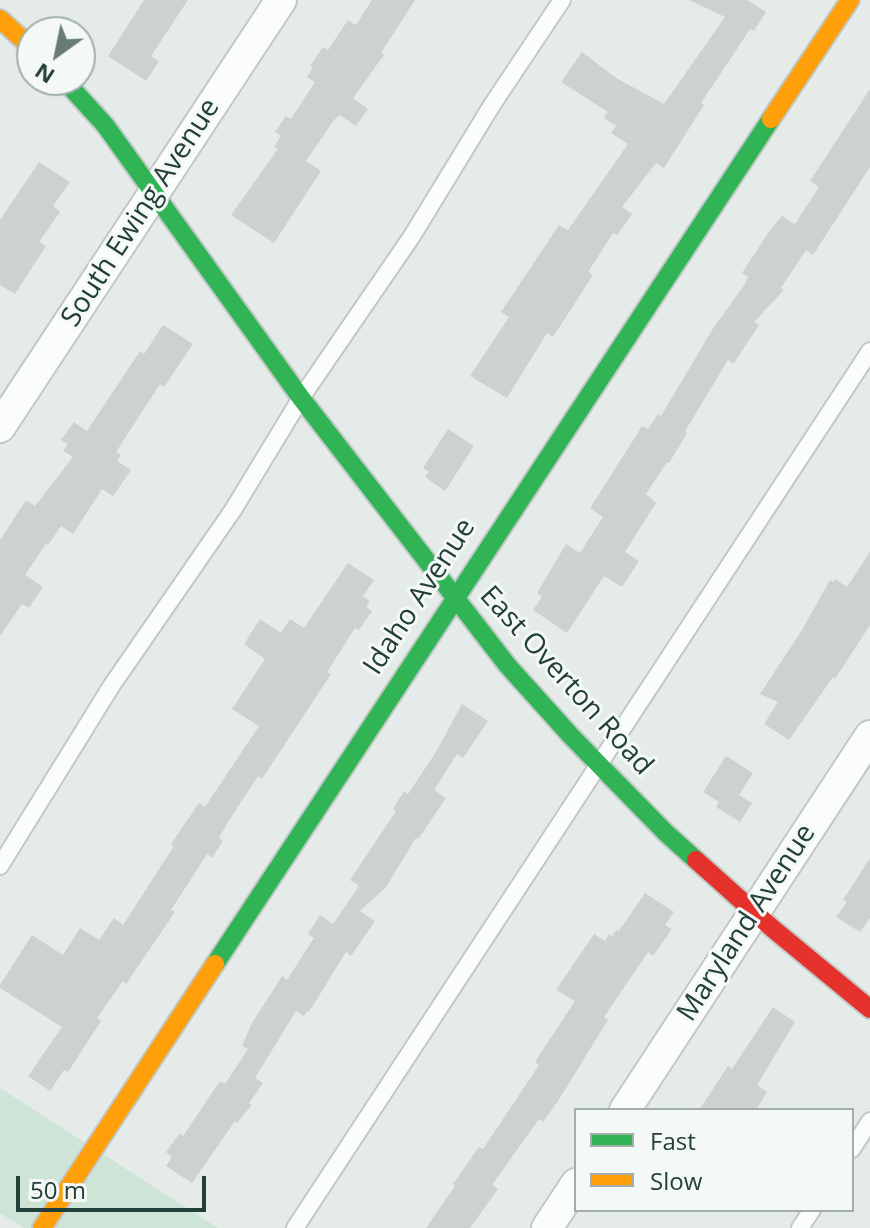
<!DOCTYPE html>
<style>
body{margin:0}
#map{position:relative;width:870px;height:1228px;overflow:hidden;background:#e5ebe9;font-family:"Open Sans",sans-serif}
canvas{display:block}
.legend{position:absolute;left:574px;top:1108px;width:280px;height:104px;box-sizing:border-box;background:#f4f9f7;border:2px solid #a0afab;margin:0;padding:10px 14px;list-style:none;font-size:24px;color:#233f3a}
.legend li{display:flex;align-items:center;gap:16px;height:40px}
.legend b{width:40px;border:2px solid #a0afab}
.north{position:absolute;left:16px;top:16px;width:80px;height:80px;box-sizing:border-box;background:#f4f9f7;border:2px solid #a0afab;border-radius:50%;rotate:213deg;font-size:22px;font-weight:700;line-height:32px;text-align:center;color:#233f3a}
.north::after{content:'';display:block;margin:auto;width:28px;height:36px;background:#677b77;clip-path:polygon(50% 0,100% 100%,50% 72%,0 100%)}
.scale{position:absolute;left:16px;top:1176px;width:190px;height:36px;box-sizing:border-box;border:4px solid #233f3a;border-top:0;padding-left:10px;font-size:24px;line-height:28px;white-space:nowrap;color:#233f3a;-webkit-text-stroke:6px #f4f9f7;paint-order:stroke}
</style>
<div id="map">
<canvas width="870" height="1228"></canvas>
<ul class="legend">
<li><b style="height:10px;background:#30b455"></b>Fast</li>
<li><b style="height:10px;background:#ff9f0a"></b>Slow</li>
</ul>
<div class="north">N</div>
<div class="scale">50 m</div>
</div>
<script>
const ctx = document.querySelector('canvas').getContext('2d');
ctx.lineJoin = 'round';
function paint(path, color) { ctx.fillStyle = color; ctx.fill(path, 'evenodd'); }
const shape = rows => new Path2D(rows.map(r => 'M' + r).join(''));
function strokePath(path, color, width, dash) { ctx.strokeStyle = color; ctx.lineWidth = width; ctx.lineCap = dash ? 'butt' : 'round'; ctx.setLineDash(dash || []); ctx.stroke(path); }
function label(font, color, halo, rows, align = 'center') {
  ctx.font = font + ' "Open Sans",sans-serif'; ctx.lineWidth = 6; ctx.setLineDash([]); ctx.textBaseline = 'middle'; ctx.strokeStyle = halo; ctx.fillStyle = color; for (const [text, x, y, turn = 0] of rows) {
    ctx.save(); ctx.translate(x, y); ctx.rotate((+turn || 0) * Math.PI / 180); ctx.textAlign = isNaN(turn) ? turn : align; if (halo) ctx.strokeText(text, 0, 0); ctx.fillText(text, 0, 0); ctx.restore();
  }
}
paint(shape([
 [0,1088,218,1228,24,1228,0,1213]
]), '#cee4d7');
paint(shape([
 [144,0,188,0,151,56,159,61,146,81,108,56],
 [372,0,415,0,381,53,384,55,353,98,368,109,356,126,340,115,334,120,306,161,321,171,274,243,231,215,278,149,274,147,281,136,275,132,286,116,291,119,315,82,307,77,313,68,310,66,323,47,328,50,348,20,356,25],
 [689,0,747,0,766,12,754,31,750,29,725,67,701,103,704,105,664,168,656,163,622,207,632,214,617,235,613,233,588,272,593,275,553,337,547,333,507,398,470,376,509,317,501,312,559,225,568,230,628,144,611,133,616,126,604,118,608,112,561,82,582,52,616,78,664,104,725,17],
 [870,89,870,167,813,255,806,250,781,288,784,290,754,322,759,325,736,360,733,364,728,360,685,431,687,433,669,463,667,462,646,494,656,503,625,552,639,561,622,587,604,576,567,633,533,610,542,597,537,593,566,544,580,553,603,517,590,508,632,442,642,426,648,429,658,414,661,416,712,330,745,284,748,277,742,273,770,230,782,216,795,224,819,187,810,181],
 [39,162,70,182,53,206,60,212,39,242,46,246,15,294,0,285,0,220],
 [163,325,193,344,164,387,160,384,116,452,121,455,117,461,131,470,113,496,102,489,73,534,61,526,48,545,46,544,25,575,43,587,29,608,22,604,0,636,0,540,26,500,35,506,73,457,63,451,68,444,61,440,74,422,87,431,140,351,144,354],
 [448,429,474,446,445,491,425,477,429,472,423,468],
 [870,552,870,625,835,679,833,677,789,740,764,724,778,702,760,694,802,630,830,580,833,582,835,579,847,587],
 [348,563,374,580,363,596,370,601,366,607,372,611,359,630,355,628,327,672,331,674,262,779,258,776,228,822,219,838,223,841,212,858,207,854,171,910,175,912,126,984,123,981,97,1018,101,1021,68,1072,64,1070,50,1091,28,1076,62,1027,0,988,0,985,32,935,63,955,80,928,99,940,114,918,123,925,174,846,171,844,199,803,205,807,259,726,232,709,265,659,244,644,260,619,281,633,290,619,304,628],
 [462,704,488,721,463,758,457,754,434,790,446,798,418,839,416,838,386,887,360,911,375,921,351,956,346,952,309,1012,307,1011,304,1016,296,1011,255,1078,263,1083,249,1103,252,1105,237,1123,235,1121,192,1183,166,1166,172,1157,166,1152,180,1133,183,1136,220,1081,225,1084,248,1049,242,1046,252,1023,282,976,287,980,314,938,308,934,320,915,333,924,359,886,350,880,396,811,393,809,404,791,408,794,436,752],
 [726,756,753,773,739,795,752,803,740,822,716,807,719,802,703,792],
 [870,858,870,918,860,932,836,917,847,902,843,900],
 [645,893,674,912,665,925,672,929,653,956,648,952,604,1017,608,1020,558,1101,543,1122,539,1119,492,1185,498,1189,470,1228,426,1228,455,1186,453,1184,479,1147,483,1149,539,1065,535,1062,575,1001,556,990,594,934,605,941,609,934,612,937,616,930,619,931],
 [773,1007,795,1022,757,1085,767,1092,756,1110,699,1110,728,1066,732,1069]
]), '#cdd2d0');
const lane = shape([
 [0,866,112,685,233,510,301,398,412,236,492,105,562,0],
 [852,1149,870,1121],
 [295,1228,870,351],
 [800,1228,812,1210]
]);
const street = shape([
 [0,427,281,0],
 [625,1110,870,736],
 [547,1228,576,1184]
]);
const fast = shape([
 [64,80,105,125,301,398,508,666,571,736,666,833,696,860],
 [215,964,771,119]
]);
const slow = shape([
 [0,19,32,48],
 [771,119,850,0],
 [42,1228,215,964]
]);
const jam = shape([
 [696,860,772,928,870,1009]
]);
strokePath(lane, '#c2c8c6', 20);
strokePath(street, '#c2c8c6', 34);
strokePath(fast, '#c1c9c6', 22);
strokePath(slow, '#c1c9c6', 22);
strokePath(jam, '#c1c9c6', 22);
strokePath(lane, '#fbfcfc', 16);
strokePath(street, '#fbfcfc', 30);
strokePath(fast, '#30b455', 18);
strokePath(slow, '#ff9f0a', 18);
strokePath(jam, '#e5322d', 18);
label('28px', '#233f3a', '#f4f9f7', [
 ["South Ewing Avenue",141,213,-57],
 ["Idaho Avenue",420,597,-57],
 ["East Overton Road",566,681,48],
 ["Maryland Avenue",747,923,-57]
]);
</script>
